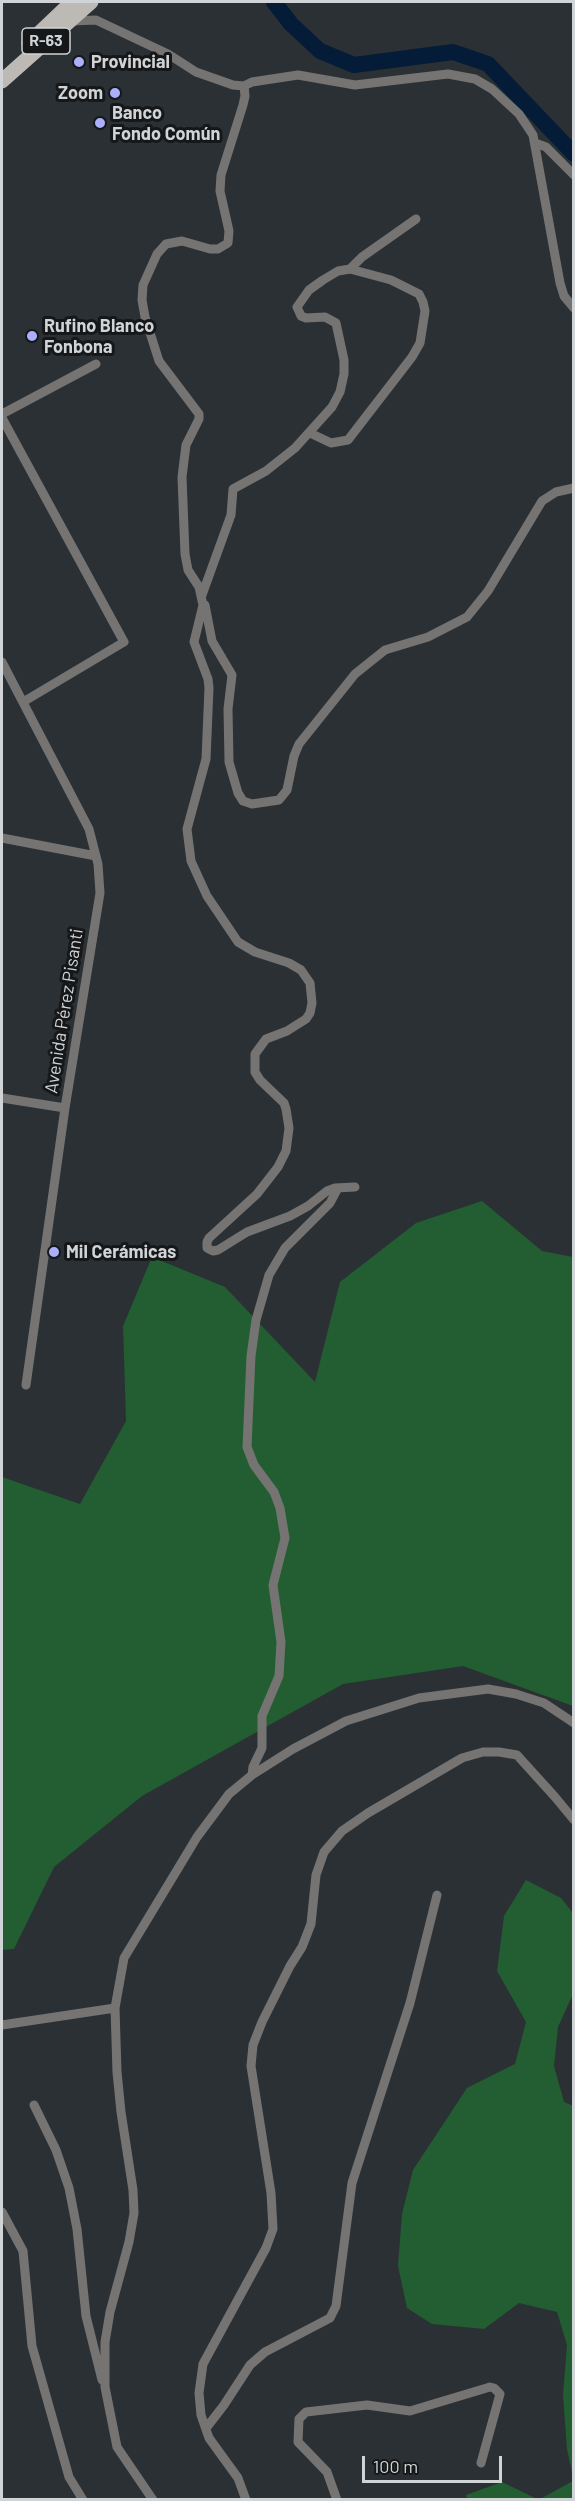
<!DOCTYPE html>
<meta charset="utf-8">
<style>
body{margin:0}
#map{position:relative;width:575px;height:2501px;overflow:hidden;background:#2b3034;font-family:Barlow,sans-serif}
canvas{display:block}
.frame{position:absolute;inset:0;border:3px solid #d0d4d6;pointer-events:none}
.scale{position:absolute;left:362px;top:2456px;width:140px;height:27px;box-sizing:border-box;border:3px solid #d0d4d6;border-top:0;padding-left:8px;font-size:18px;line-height:21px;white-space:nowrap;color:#d0d4d6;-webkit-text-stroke:4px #151719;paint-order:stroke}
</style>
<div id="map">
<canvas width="575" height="2501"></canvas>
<div class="frame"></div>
<div class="scale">100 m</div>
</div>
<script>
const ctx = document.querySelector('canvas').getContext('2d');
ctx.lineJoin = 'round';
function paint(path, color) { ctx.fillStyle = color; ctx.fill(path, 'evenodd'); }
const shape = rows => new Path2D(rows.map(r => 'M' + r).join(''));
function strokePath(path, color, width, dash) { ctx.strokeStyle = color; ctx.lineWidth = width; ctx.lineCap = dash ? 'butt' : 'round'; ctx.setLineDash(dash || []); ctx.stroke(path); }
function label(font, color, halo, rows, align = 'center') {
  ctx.font = font + ' Barlow,sans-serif'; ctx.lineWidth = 6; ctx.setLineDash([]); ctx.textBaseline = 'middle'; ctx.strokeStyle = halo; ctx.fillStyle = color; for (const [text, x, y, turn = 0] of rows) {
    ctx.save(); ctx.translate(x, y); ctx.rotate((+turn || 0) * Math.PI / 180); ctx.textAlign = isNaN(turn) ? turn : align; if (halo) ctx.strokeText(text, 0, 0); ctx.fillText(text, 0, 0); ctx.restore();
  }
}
paint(shape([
 [482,1201,542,1251,573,1257,573,1706,463,1666,343,1684,142,1796,54,1867,14,1949,2,1950,2,1477,80,1504,126,1421,123,1326,152,1257,225,1287,315,1382,340,1282,416,1223],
 [526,1880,561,1898,573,1913,573,1994,558,2027,554,2066,564,2102,574,2106,573,2477,567,2449,563,2395,567,2345,557,2312,519,2303,484,2329,432,2324,407,2308,398,2266,402,2214,413,2170,467,2088,515,2064,526,2022,497,1971,504,1916],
 [573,2481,573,2499,540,2499],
 [502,2482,537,2499,467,2499,466,2495]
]), '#225e31');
strokePath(shape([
 [274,2,291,24,320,51,354,65,453,52,488,64,574,154]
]), '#041c37', 16);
strokePath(shape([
 [72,21,96,20,168,54,196,72,233,85,244,86,252,82,298,75,355,85,448,74,475,79,492,89,519,114,533,135,560,283,564,296,574,308],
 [244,86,245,96,243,105,221,175,220,191,229,231,228,243,218,249,210,249,182,241,166,244,157,254,143,285,142,300,145,317,159,361,199,414,199,419,186,445,182,477,185,554,188,570,199,587,203,605,194,642,208,679,209,688,206,759,187,829,191,861,207,896,238,942,255,952,289,963,301,970,310,983,312,1003,310,1013,306,1019,287,1031,266,1039,255,1054,255,1072,260,1080,284,1103,286,1109,289,1128,286,1151,278,1167,257,1194,209,1238,207,1242,207,1248,213,1251,218,1250,247,1232,290,1216,308,1206,327,1191,335,1188,355,1187],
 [535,143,546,147,574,175],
 [350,269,362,257,416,219],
 [2,414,96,364],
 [2,418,124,642,23,702],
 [202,595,231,515,233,489,266,471,295,448,332,407,340,392,344,374,344,360,336,323,325,317,306,318,301,316,297,307,309,290,323,280,338,271,350,269,391,280,419,294,423,302,425,311,420,343,412,357,348,440,331,443,310,433],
 [205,605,212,641,232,675,228,709,229,762,238,793,243,801,252,804,279,800,287,790,294,756,299,744,355,674,385,650,428,637,467,617,488,591,542,501,556,492,574,488],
 [2,662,89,829,98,864,100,893,65,1108,26,1385],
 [2,838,96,856],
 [2,1098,65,1108],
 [252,1775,253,1767,262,1748,262,1716,279,1676,281,1642,273,1585,285,1538,280,1508,274,1492,254,1465,247,1447,251,1356,256,1320,269,1275,285,1248,330,1203,338,1188],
 [2,2025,115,2008],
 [34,2105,56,2150,69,2188,77,2229,86,2316,102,2380],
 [2,2212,23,2251,32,2346,69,2477,83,2500],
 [207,2427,224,2405,250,2365,265,2352,330,2318,336,2306,352,2183,410,2003,437,1895],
 [153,2500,117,2447,105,2387,105,2342,110,2312,129,2242,134,2213,133,2190,121,2112,117,2072,115,2008,124,1958,197,1837,229,1794,252,1775,293,1749,346,1721,419,1698,488,1689,516,1694,544,1703,574,1723],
 [246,2500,238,2478,209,2438,201,2415,199,2393,203,2364,266,2248,273,2229,271,2193,251,2066,253,2045,262,2022,290,1966,302,1947,311,1924,316,1875,324,1852,342,1831,368,1813,462,1758,483,1752,499,1752,517,1755,555,1797,574,1820],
 [337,2500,327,2472,298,2442,299,2419,306,2412,367,2405,410,2411,490,2387,494,2388,500,2394,481,2463]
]), '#767472', 9);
strokePath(shape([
 [29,43,72,2],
 [2,81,91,2]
]), '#bdb9b4', 15);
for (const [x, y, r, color] of [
 [79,62,6,"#aab0fb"],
 [115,93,6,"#aab0fb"],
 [100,123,6,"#aab0fb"],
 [32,336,6,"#aab0fb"],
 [54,1252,6,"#aab0fb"]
]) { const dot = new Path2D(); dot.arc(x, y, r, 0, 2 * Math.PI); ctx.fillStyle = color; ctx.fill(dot); strokePath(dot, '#151719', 2); }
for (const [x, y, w] of [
 [46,41,48]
]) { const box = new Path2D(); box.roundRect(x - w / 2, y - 13, w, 26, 4.5); ctx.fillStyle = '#151719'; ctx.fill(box); strokePath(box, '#d0d4d6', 1.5); }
label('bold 16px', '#d0d4d6', null, [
 ["R-63",46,41]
]);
label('bold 18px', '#d0d4d6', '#151719', [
 ["Provincial",91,62],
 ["Zoom",103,93,"right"],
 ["Banco",112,113],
 ["Fondo Común",112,134],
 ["Rufino Blanco",44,326],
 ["Fonbona",44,347],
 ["Mil Cerámicas",66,1252]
], 'left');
label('18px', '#d0d4d6', '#151719', [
 ["Avenida Pérez Pisanti",64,1011,-81]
]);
</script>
